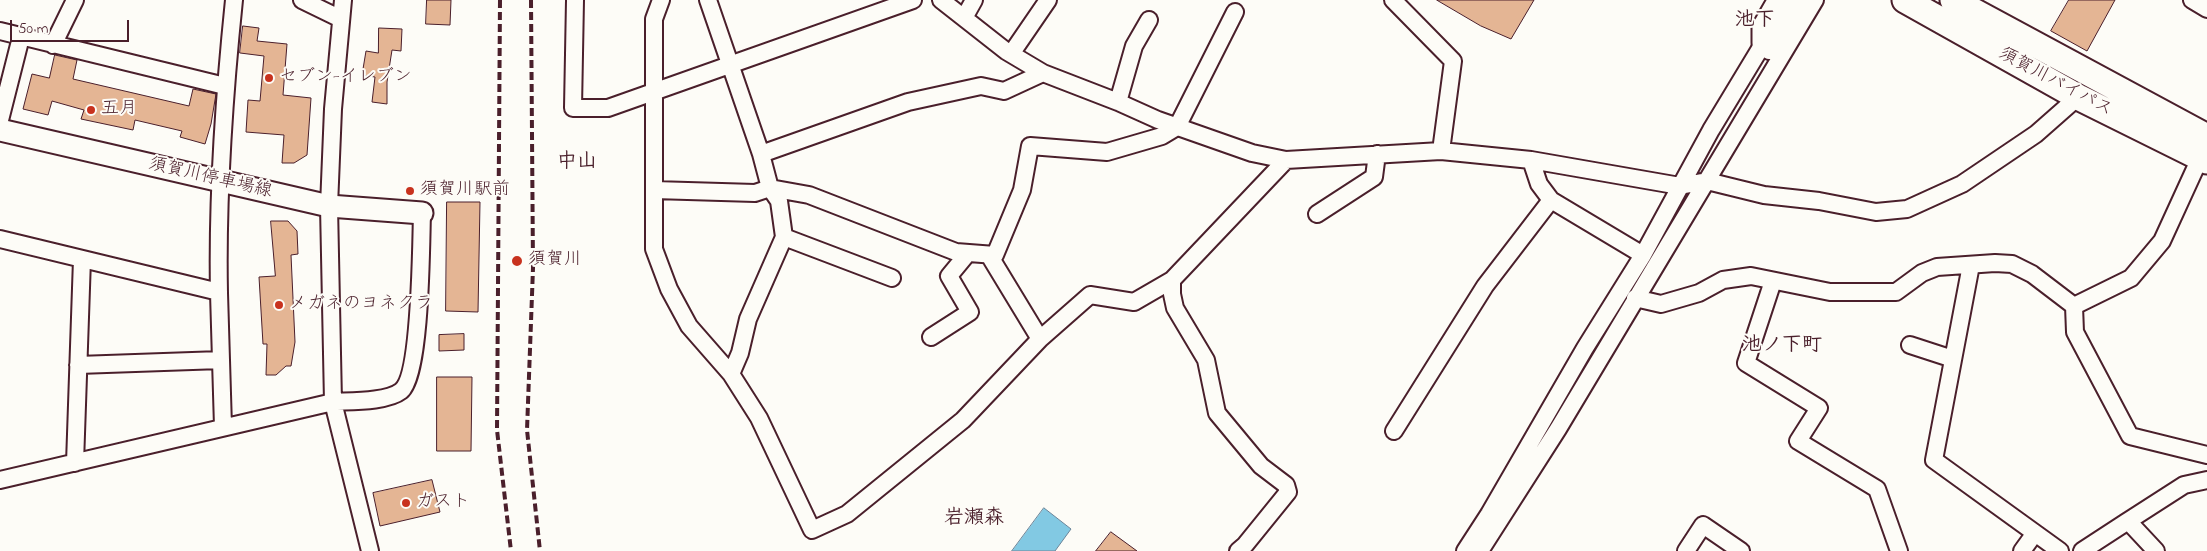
<!DOCTYPE html>
<meta charset="utf-8">
<style>
body{margin:0}
#map{position:relative;width:2207px;height:551px;overflow:hidden;background:#fdfcf7;font-family:"Indie Flower",sans-serif}
canvas{display:block}
.scale{position:absolute;left:10px;top:20px;width:119px;height:22px;box-sizing:border-box;border:2px solid #4a1f2b;border-top:0;padding-left:6px;font-size:15px;line-height:18px;white-space:nowrap;color:#4a1f2b;-webkit-text-stroke:4px #fdfcf7;paint-order:stroke}
</style>
<div id="map">
<canvas width="2207" height="551"></canvas>
<div class="scale">50 m</div>
</div>
<script>
const g = document.querySelector('canvas').getContext('2d');
g.lineJoin = 'round';
function fill(path, color) { g.fillStyle = color; g.fill(path, 'evenodd'); }
function stroke(path, color, width, dash) { g.strokeStyle = color; g.lineWidth = width; g.lineCap = dash ? 'butt' : 'round'; g.setLineDash(dash || []); g.stroke(path); }
function write(font, color, halo, rows, align = 'center') {
  g.font = font + ' "Indie Flower","Klee One",sans-serif'; g.lineWidth = 4; g.setLineDash([]); g.textBaseline = 'middle'; g.strokeStyle = halo; g.fillStyle = color; for (const [text, x, y, turn = 0] of rows) {
    g.save(); g.translate(x, y); g.rotate((+turn || 0) * Math.PI / 180); g.textAlign = isNaN(turn) ? turn : align; if (halo) g.strokeText(text, 0, 0); g.fillText(text, 0, 0); g.restore();
  }
}
const water = new Path2D(`
 M1044,508L1071,529L1055,551H1012Z`);
fill(water, '#82c9e3');
stroke(water, '#6c8599', 1);
const building = new Path2D(`
 M427,0H451L450,25L426,24Z
 M1437,0H1534L1511,39L1481,26Z
 M2069,0H2115L2087,51L2051,31Z
 M243,26L259,28L257,41L287,44L283,95L311,98L307,155L294,163H282L284,135L246,132L248,100L260,101L264,56L240,53Z
 M379,28L402,29L401,51L392,50L387,82V104L372,102L375,77L362,75L366,51L378,53Z
 M55,55L77,60L73,79L189,106L193,89L216,94L211,124L205,144L180,137L182,131L135,120L133,130L81,119L84,110L52,101L48,115L23,109L32,74L49,78Z
 M447,202H480L478,312L446,311Z
 M271,221H288L297,231L298,254L291,255L295,342L291,366H286L276,375H266L267,344H263L259,277L275,276Z
 M464,334V350L439,351V335Z
 M437,377H472L471,451H437Z
 M432,480L440,512L380,526L373,493Z
 M1111,532L1137,551H1096Z`);
fill(building, '#e4b594');
stroke(building, '#4a1f2b', 1);
const minor = new Path2D(`
 M302,0L341,19
 M343,0L333,109L329,206L333,402L370,551
 M575,0L573,108H608L913,0
 M661,0L654,19V249L669,289L689,326L731,374L759,418L812,530L847,514L963,420L1040,339L989,255
 M708,0L761,154L770,188L779,201L784,237L748,319L740,353L731,374
 M941,0L1006,51L1043,73L1118,102L1158,120L1252,153L1286,160L1441,151L1531,160L1680,186L1707,181L1764,195L1819,201L1876,212L1907,209L1962,184L2036,134L2078,97
 M1393,0L1453,61L1441,151
 M2192,0L2207,9
 M964,18L974,0
 M0,31L225,86
 M53,45L75,0
 M1769,51L1800,0
 M1011,54L1048,0
 M1118,102L1134,46L1149,20
 M0,120L21,37
 M761,154L908,102L981,86L1004,91L1043,73
 M1531,160L1539,184L1551,200L1643,255
 M654,190L755,193L770,188L809,195L956,252L995,255L1022,190L1030,146L1107,152L1162,136L1177,127L1235,12
 M1317,214L1374,177L1377,154
 M784,237L892,278
 M0,239L219,292
 M1971,265L1934,460L2060,551
 M1172,280V294L1175,308L1206,360L1217,413L1261,466L1286,485L1288,492L1245,545L1238,551
 M1773,281L1746,363L1819,408L1798,441L1877,489L1899,551
 M1635,298L1661,304L1699,293L1723,280L1751,276L1830,292H1896L1922,273L1937,267L1995,263L2012,264L2032,274L2074,306L2075,332L2130,436L2207,455
 M2074,306L2131,278L2162,241L2200,158
 M931,337L970,312L949,276L968,253
 M1040,339L1090,295L1134,302L1172,280L1286,160
 M1910,345L1953,359
 M78,365L221,360
 M223,427C222,382 220,338 219,293C217,195 224,97 234,0
 M1394,431L1485,286L1551,200
 M75,463L82,259
 M0,480L333,402C351,401 387,402 401,391C421,375 421,243 422,213
 M2128,521L2184,485L2207,480
 M1465,551L1489,514L1585,348L1643,255L1711,130L1769,34
 M1480,551L1558,429L1815,0
 M1686,551L1703,525L1741,551
 M2022,551L2035,533
 M2082,551L2128,521L2156,551`);
const major = new Path2D(`
 M0,130L329,206L422,213`);
const highway = new Path2D(`
 M1905,0L2078,97L2207,161
 M1953,0L2207,137
 M1765,43V28L1781,0`);
stroke(minor, '#4a1f2b', 20);
stroke(major, '#4a1f2b', 25);
stroke(highway, '#4a1f2b', 29);
stroke(minor, '#fdfcf7', 16);
stroke(major, '#fdfcf7', 21);
stroke(highway, '#fdfcf7', 25);
stroke(new Path2D(`
 M500,0L497,430L511,551
 M531,0L533,268L527,430L540,551`), '#4a1f2b', 4, [8, 4]);
for (const [x, y, r, color] of [
 [269,78,5,"#c8321e"],
 [91,110,5,"#c8321e"],
 [410,191,5,"#c8321e"],
 [517,261,6,"#c8321e"],
 [279,305,5,"#c8321e"],
 [406,503,5,"#c8321e"]
]) { const dot = new Path2D(); dot.arc(x, y, r, 0, 2 * Math.PI); g.fillStyle = color; g.fill(dot); stroke(dot, '#fdfcf7', 2); }
write('18px', '#4a1f2b', '#fdfcf7', [
 ["セブン-イレブン",279,78],
 ["五月",101,110],
 ["須賀川駅前",420,191],
 ["須賀川",528,261],
 ["メガネのヨネクラ",289,305],
 ["ガスト",416,503]
], 'left');
write('18px', '#4a1f2b', '#fdfcf7', [
 ["須賀川バイパス",2055,83,28],
 ["須賀川停車場線",210,179,13]
]);
write('bold 20px', '#4a1f2b', '#fdfcf7', [
 ["池下",1755,22],
 ["中山",577,164],
 ["池ノ下町",1782,347],
 ["岩瀬森",974,520]
]);
</script>
